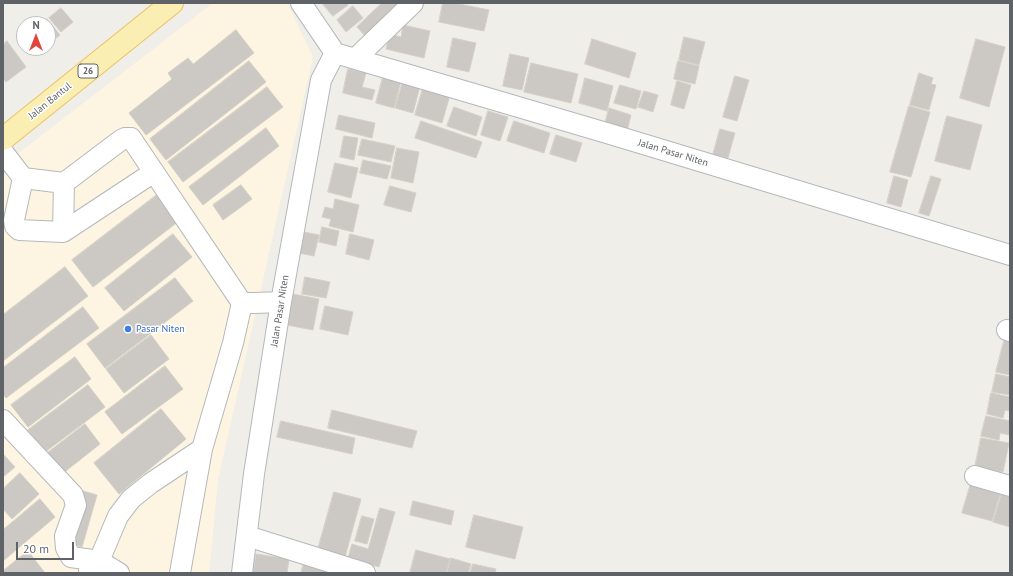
<!DOCTYPE html>
<style>
body{margin:0}
#map{position:relative;width:1013px;height:576px;overflow:hidden;background:#f0eee8;font-family:"PT Sans",sans-serif}
canvas{display:block}
.frame{position:absolute;inset:0;border:4px solid #5f6367;pointer-events:none}
.north{position:absolute;left:16px;top:16px;width:40px;height:40px;box-sizing:border-box;background:#fff;border:1px solid #bfc1c2;border-radius:50%;rotate:0deg;font-size:11px;font-weight:700;line-height:16px;text-align:center;color:#5f6367}
.north::after{content:'';display:block;margin:auto;width:14px;height:18px;background:#e1463d;clip-path:polygon(50% 0,100% 100%,50% 72%,0 100%)}
.scale{position:absolute;left:16px;top:542px;width:58px;height:18px;box-sizing:border-box;border:2px solid #5f6367;border-top:0;padding-left:5px;font-size:12px;line-height:14px;white-space:nowrap;color:#5f6367;-webkit-text-stroke:3px #fff;paint-order:stroke}
</style>
<div id="map">
<canvas width="1013" height="576"></canvas>
<div class="frame"></div>
<div class="north">N</div>
<div class="scale">20 m</div>
</div>
<script>
const g = document.querySelector('canvas').getContext('2d');
g.lineJoin = 'round';
function fill(path, color) { g.fillStyle = color; g.fill(path, 'evenodd'); }
function stroke(path, color, width, dash) { g.strokeStyle = color; g.lineWidth = width; g.lineCap = dash ? 'butt' : 'round'; g.setLineDash(dash || []); g.stroke(path); }
function write(font, color, halo, rows, align = 'center') {
  g.font = font + ' "PT Sans",sans-serif'; g.lineWidth = 3; g.setLineDash([]); g.textBaseline = 'middle'; g.strokeStyle = halo; g.fillStyle = color; for (const [text, x, y, turn = 0] of rows) {
    g.save(); g.translate(x, y); g.rotate((+turn || 0) * Math.PI / 180); g.textAlign = isNaN(turn) ? turn : align; if (halo) g.strokeText(text, 0, 0); g.fillText(text, 0, 0); g.restore();
  }
}
fill(new Path2D(`
 M213,3H287L313,57L218,480L209,573H3V179L11,159Z`), '#fdf5e1');
const building = new Path2D(`
 M322,3H346L348,5L333,16Z
 M382,3H403L367,38L357,27Z
 M443,3H454L489,10L484,31L439,22Z
 M353,6L363,18L346,32L337,20Z
 M61,8L73,22L61,32L49,18Z
 M47,19L60,35L49,44L48,24H40Z
 M403,25L430,31L424,58L386,49L390,34L401,37Z
 M236,30L254,53L146,135L129,113L172,79L168,73L188,58L193,64Z
 M684,37L705,42L699,65L679,60Z
 M453,38L476,43L469,72L447,67Z
 M592,39L636,53L629,78L585,64Z
 M976,39L1005,47L989,107L960,98Z
 M7,41L26,67L6,82L3,78V45Z
 M510,54L529,58L522,90L503,86Z
 M249,61L266,82L166,160L150,139Z
 M678,61L699,66L695,84L674,79Z
 M531,63L578,74L571,103L524,92Z
 M348,69L366,73L362,87L375,90L372,100L343,93Z
 M919,73L933,78L931,84L936,85L929,110L910,105Z
 M735,76L749,80L737,121L723,117Z
 M383,77L401,81L394,108L376,103Z
 M585,78L613,86L607,111L579,103Z
 M403,81L420,86L413,113L395,108Z
 M677,81L691,85L684,109L671,105Z
 M620,85L641,91L636,109L614,103Z
 M267,87L283,107L183,182L168,162Z
 M423,88L450,95L442,123L415,115Z
 M644,91L658,95L653,112L638,107Z
 M909,106L930,112L911,177L890,172Z
 M454,107L482,117L476,136L447,126Z
 M609,108L631,115L627,131L605,124Z
 M488,111L508,117L500,141L481,135Z
 M339,115L375,123L372,138L336,129Z
 M947,116L982,125L970,170L935,161Z
 M421,121L482,142L476,158L415,138Z
 M514,121L550,133L544,153L507,141Z
 M266,128L279,146L203,205L189,187Z
 M720,129L735,133L728,158L713,155Z
 M556,135L582,143L576,162L550,154Z
 M344,136L358,138L354,160L340,157Z
 M362,139L395,146L391,162L358,155Z
 M397,148L419,152L413,183L391,178Z
 M363,160L391,166L387,179L360,173Z
 M335,163L358,168L351,198L328,192Z
 M894,176L908,180L901,207L887,203Z
 M931,176L941,179L929,216L919,213Z
 M241,185L252,199L223,220L213,205Z
 M390,186L416,193L411,212L384,205Z
 M158,194L179,221L93,287L72,260Z
 M335,199L359,205L353,232L329,226L331,219L322,217L325,207L333,209Z
 M322,227L339,231L336,246L319,242Z
 M304,232L319,235L314,256L299,253Z
 M173,234L192,257L124,311L105,288Z
 M350,234L374,240L369,260L346,254Z
 M65,267L88,296L3,361V315Z
 M305,277L330,282L326,298L302,294Z
 M175,278L193,301L105,368L87,344Z
 M293,294L319,299L313,330L287,325Z
 M325,306L353,312L348,335L320,329Z
 M83,307L99,328L6,398L3,394V368Z
 M151,335L169,359L124,393L106,369Z
 M1005,337L1010,338V375L996,372Z
 M75,357L91,379L28,427L11,405Z
 M165,366L183,389L122,434L105,412Z
 M996,374L1010,377V395L992,392Z
 M88,385L105,407L45,452L28,430Z
 M991,393L1010,397V411L1005,410L1003,418L987,414Z
 M161,409L186,439L119,494L94,463Z
 M332,410L417,431L412,448L328,428Z
 M986,416L1010,421V435L1000,433L999,440L981,436Z
 M281,421L355,438L352,454L277,437Z
 M85,424L100,444L62,474L46,454Z
 M981,438L1009,443L1003,472L975,467Z
 M3,454L15,467L3,477Z
 M20,473L39,494L12,519L3,509V489Z
 M971,483L1001,491L992,521L962,513Z
 M83,491L97,495L82,547L68,543Z
 M334,492L361,499L345,557L318,549Z
 M1002,492L1010,494V527L993,522Z
 M40,499L55,517L3,561V530Z
 M413,501L454,511L451,525L410,515Z
 M380,508L395,512L379,567L348,558L352,544L368,549Z
 M474,515L523,527L515,559L466,547Z
 M362,516L374,519L367,544L355,541Z
 M416,550L450,559L446,573H410Z
 M28,551L45,573H3V571Z
 M256,554L289,559L287,573H253Z
 M451,558L471,564L468,573H447Z
 M304,563L341,573H301Z
 M473,564L496,569L495,573H470Z`);
fill(building, '#ccc9c4');
stroke(building, '#d5d0c6', 1);
const minor = new Path2D(`
 M301,3L335,53L610,134L1010,255
 M355,59L413,3
 M3,152L23,178L64,183L121,140L125,138H131L135,144L242,303
 M23,178L14,220L15,226L19,230L63,232L154,172
 M63,232L64,183
 M1007,330L1010,331
 M3,420L73,495L76,505L65,536L66,548L71,557L99,561L119,573
 M975,476L1010,486
 M247,536L365,573
 M89,570L99,561L118,516L131,499L151,483L202,449
 M180,573L202,449L233,343L242,303H254L281,302
 M242,573L254,474L281,302L321,80L335,53`);
const major = new Path2D(`
 M3,139L172,3`);
stroke(minor, '#b5b8bb', 22);
stroke(major, '#ebc366', 24);
stroke(minor, '#fff', 20);
stroke(major, '#fbeeb2', 22);
for (const [x, y, r, color] of [
 [128,329,4,"#3f7fe0"]
]) { const dot = new Path2D(); dot.arc(x, y, r, 0, 2 * Math.PI); g.fillStyle = color; g.fill(dot); stroke(dot, '#fff', 1.5); }
for (const [x, y, w] of [
 [88,71,20]
]) { const box = new Path2D(); box.roundRect(x - w / 2, y - 7, w, 14, 3); g.fillStyle = '#fff'; g.fill(box); stroke(box, '#5f6367', 1); }
write('bold 9px', '#5f6367', null, [
 ["26",88,71]
]);
write('10px', '#5f6367', '#fff', [
 ["Jalan Bantul",50,101,-39],
 ["Jalan Pasar Niten",673,153,17],
 ["Jalan Pasar Niten",280,311,-81]
]);
write('10px', '#366cbe', '#fff', [
 ["Pasar Niten",136,329]
], 'left');
</script>
